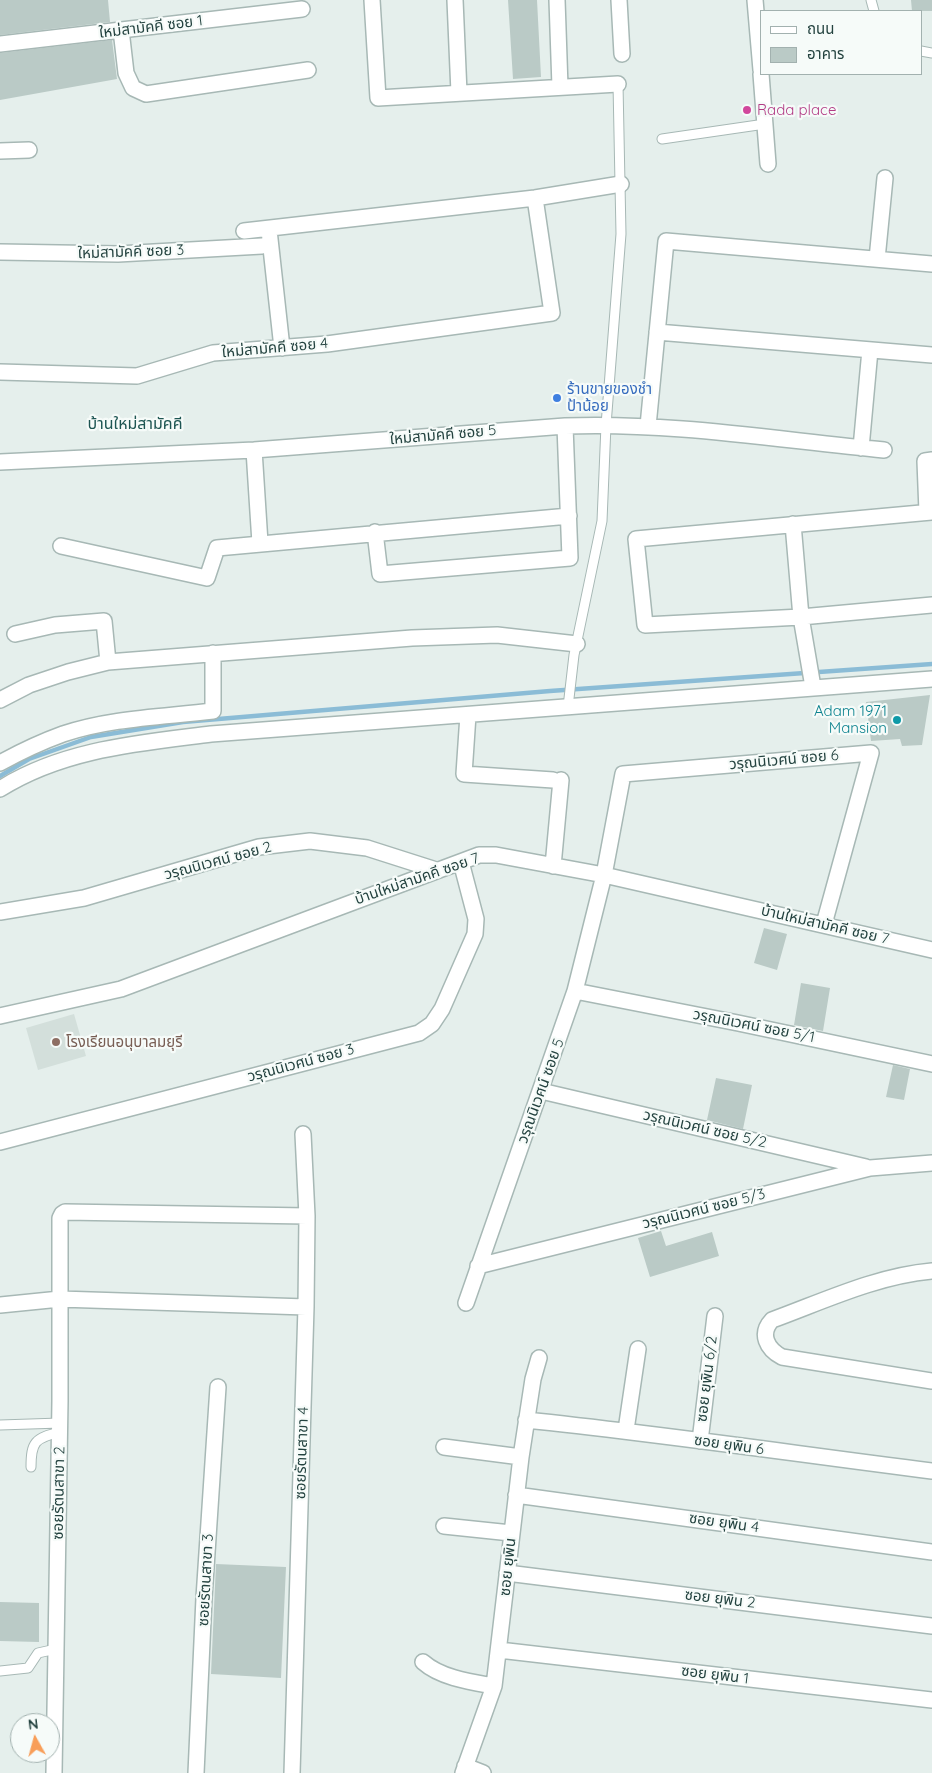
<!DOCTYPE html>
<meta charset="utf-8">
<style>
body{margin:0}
#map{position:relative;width:932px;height:1773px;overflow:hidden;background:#e5efec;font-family:Quicksand,"Noto Sans Thai",sans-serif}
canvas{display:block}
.legend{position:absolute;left:760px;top:10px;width:162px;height:65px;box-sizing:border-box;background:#f6fbf9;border:1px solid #a2b1af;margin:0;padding:6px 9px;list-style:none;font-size:15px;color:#23423f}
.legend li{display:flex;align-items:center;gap:10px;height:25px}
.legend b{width:25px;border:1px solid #a2b1af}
.north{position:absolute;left:10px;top:1713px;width:50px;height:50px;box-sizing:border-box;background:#f6fbf9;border:1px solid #a2b1af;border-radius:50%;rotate:353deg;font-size:14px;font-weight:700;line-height:20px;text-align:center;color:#23423f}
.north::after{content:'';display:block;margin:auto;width:18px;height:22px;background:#f89e59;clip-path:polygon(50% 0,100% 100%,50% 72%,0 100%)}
</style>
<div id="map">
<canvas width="932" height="1773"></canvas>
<ul class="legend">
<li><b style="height:6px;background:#fff"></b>ถนน</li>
<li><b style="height:14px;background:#bacac6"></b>อาคาร</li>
</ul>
<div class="north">N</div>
</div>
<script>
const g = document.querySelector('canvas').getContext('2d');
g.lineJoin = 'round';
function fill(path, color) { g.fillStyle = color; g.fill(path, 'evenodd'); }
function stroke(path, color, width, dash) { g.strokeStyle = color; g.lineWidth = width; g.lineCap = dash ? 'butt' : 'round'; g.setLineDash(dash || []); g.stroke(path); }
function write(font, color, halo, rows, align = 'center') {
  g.font = font + ' Quicksand,"Noto Sans Thai",sans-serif'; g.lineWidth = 4.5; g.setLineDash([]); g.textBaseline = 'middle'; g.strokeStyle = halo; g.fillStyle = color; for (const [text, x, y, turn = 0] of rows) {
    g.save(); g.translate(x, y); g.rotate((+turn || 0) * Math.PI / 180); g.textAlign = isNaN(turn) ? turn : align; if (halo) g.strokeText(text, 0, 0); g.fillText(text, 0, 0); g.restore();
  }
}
fill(new Path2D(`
 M74,1014L86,1056L38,1070L26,1028Z`), '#d3dfdb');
stroke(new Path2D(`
 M0,776L29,759L91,737L183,722L550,691L932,664`), '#8bbcd6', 4.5);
fill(new Path2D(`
 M0,0H108L110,22L0,35Z
 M508,0H537L541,77L513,79Z
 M911,0H932V11H912Z
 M112,40L117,79L0,100V53Z
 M930,695L922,745L902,746L900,739L871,741L866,702Z
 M764,928L787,934L777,970L754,963Z
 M801,983L830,988L823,1031L794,1025Z
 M893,1065L910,1069L904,1100L886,1097Z
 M716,1078L752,1085L743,1129L707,1120Z
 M661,1231L666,1246L712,1232L719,1256L650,1277L638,1238Z
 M216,1564L286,1567L281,1678L211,1674Z
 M0,1602L39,1603V1642L0,1641Z`), '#bacac6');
const lane = new Path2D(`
 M871,0L874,11
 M921,51L932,53
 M662,139L765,124
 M568,707L574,655L602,521L606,425L621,234L618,84
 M0,1425L60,1423
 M31,1467C31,1442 35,1438 60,1432
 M0,1671L28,1668L38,1653L56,1649`);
const street = new Path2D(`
 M372,0L378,98L618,84
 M455,0L459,93
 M557,0L560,87
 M619,0L622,54
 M755,0L761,70
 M121,30L126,73L133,88L146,94L308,70
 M0,44L302,9
 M761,74L768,164
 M0,151L29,150
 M269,230L282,348
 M244,231L535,198L621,184
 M0,252L118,254L262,246
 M877,259L885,178
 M657,332L932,355
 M0,372L137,376L213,353L327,344L552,313L535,198
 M648,426L666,241L932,264
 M861,448L870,350
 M254,450L260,543
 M0,462L254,450L565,426C672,422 778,440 884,450
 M927,512L925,461L932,460
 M932,512L636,539L645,625L801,617L932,605
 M793,524L801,617L813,687
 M375,532L380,574L570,558L565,426
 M61,546L207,578L217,548L569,516
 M15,634L55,625L104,621L108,662
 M0,700L29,685L68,672L108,662L412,638L497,635L577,644
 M468,715L464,774L553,780
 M0,763C20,752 41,742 63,734C110,718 163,717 213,711V653
 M0,789C63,749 140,743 211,734L932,679
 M553,866L561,780
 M0,912L84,898L259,847L310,841L367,848L436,870
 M575,991L738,1023L932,1064
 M0,1016L121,989L479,855H496L604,875L932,950
 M541,1091L866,1167
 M0,1142L419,1033L432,1024L442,1009L475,934L476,919L461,862
 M478,1266L870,1168L932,1163
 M932,1271C876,1276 824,1301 772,1320C759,1334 767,1349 782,1357L932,1381
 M466,1303L575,991L604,875L623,774L871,753L824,924
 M0,1305L60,1299L306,1307
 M526,1420C662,1434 797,1454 932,1471
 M626,1430L638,1349
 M700,1441L715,1316
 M444,1447L521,1457
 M516,1495L932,1552
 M444,1526L511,1533
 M507,1573L932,1626
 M499,1650L932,1700
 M423,1662C441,1678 471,1682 494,1686
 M465,1766L483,1773
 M54,1773L60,1401V1218L62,1214L65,1212L307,1216
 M196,1773L204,1598L218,1387
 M292,1773L306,1307L307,1216L303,1134
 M463,1773L494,1686L521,1457L533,1379L539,1358`);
stroke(lane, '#a7b8b5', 11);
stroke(street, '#a7b8b5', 18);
stroke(lane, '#fff', 9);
stroke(street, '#fff', 15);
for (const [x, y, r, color] of [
 [747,110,5,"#d1479c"],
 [557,398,5,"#3f7fe0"],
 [897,720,5,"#0f9aa8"],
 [56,1042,5,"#8d6e63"]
]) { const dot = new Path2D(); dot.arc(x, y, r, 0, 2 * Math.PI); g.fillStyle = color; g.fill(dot); stroke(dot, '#f6fbf9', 2); }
write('15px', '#23423f', '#f6fbf9', [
 ["ใหม่สามัคคี ซอย 1",151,27,-7],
 ["ใหม่สามัคคี ซอย 3",131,252,-2],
 ["ใหม่สามัคคี ซอย 4",275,348,-5],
 ["ใหม่สามัคคี ซอย 5",443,435,-5],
 ["วรุณนิเวศน์ ซอย 6",784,760,-5],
 ["วรุณนิเวศน์ ซอย 2",218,861,-15],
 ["บ้านใหม่สามัคคี ซอย 7",417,879,-19],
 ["บ้านใหม่สามัคคี ซอย 7",825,925,13],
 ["วรุณนิเวศน์ ซอย 5/1",754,1026,11],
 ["วรุณนิเวศน์ ซอย 3",301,1063,-15],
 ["วรุณนิเวศน์ ซอย 5",541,1091,-70],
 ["วรุณนิเวศน์ ซอย 5/2",705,1129,13],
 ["วรุณนิเวศน์ ซอย 5/3",704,1209,-14],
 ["ซอย ยุพิน 6/2",707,1379,-83],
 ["ซอย ยุพิน 6",729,1445,8],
 ["ซอยรัตนสาขา 4",302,1453,-88],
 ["ซอยรัตนสาขา 2",59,1493,-89],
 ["ซอย ยุพิน 4",724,1523,8],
 ["ซอย ยุพิน",508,1567,-84],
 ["ซอยรัตนสาขา 3",206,1580,-87],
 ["ซอย ยุพิน 2",720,1599,7],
 ["ซอย ยุพิน 1",715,1675,7]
]);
write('15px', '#b23c85', '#f6fbf9', [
 ["Rada place",757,110]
], 'left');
write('15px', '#366cbe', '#f6fbf9', [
 ["ร้านขายของชำ",567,389],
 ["ป้าน้อย",567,406]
], 'left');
write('15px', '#0d838f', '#f6fbf9', [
 ["Adam 1971",887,711],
 ["Mansion",887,728]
], 'right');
write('15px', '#785e54', '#f6fbf9', [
 ["โรงเรียนอนุบาลมยุรี",66,1042]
], 'left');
write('16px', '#1d5552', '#f6fbf9', [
 ["บ้านใหม่สามัคคี",135,424]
]);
</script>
